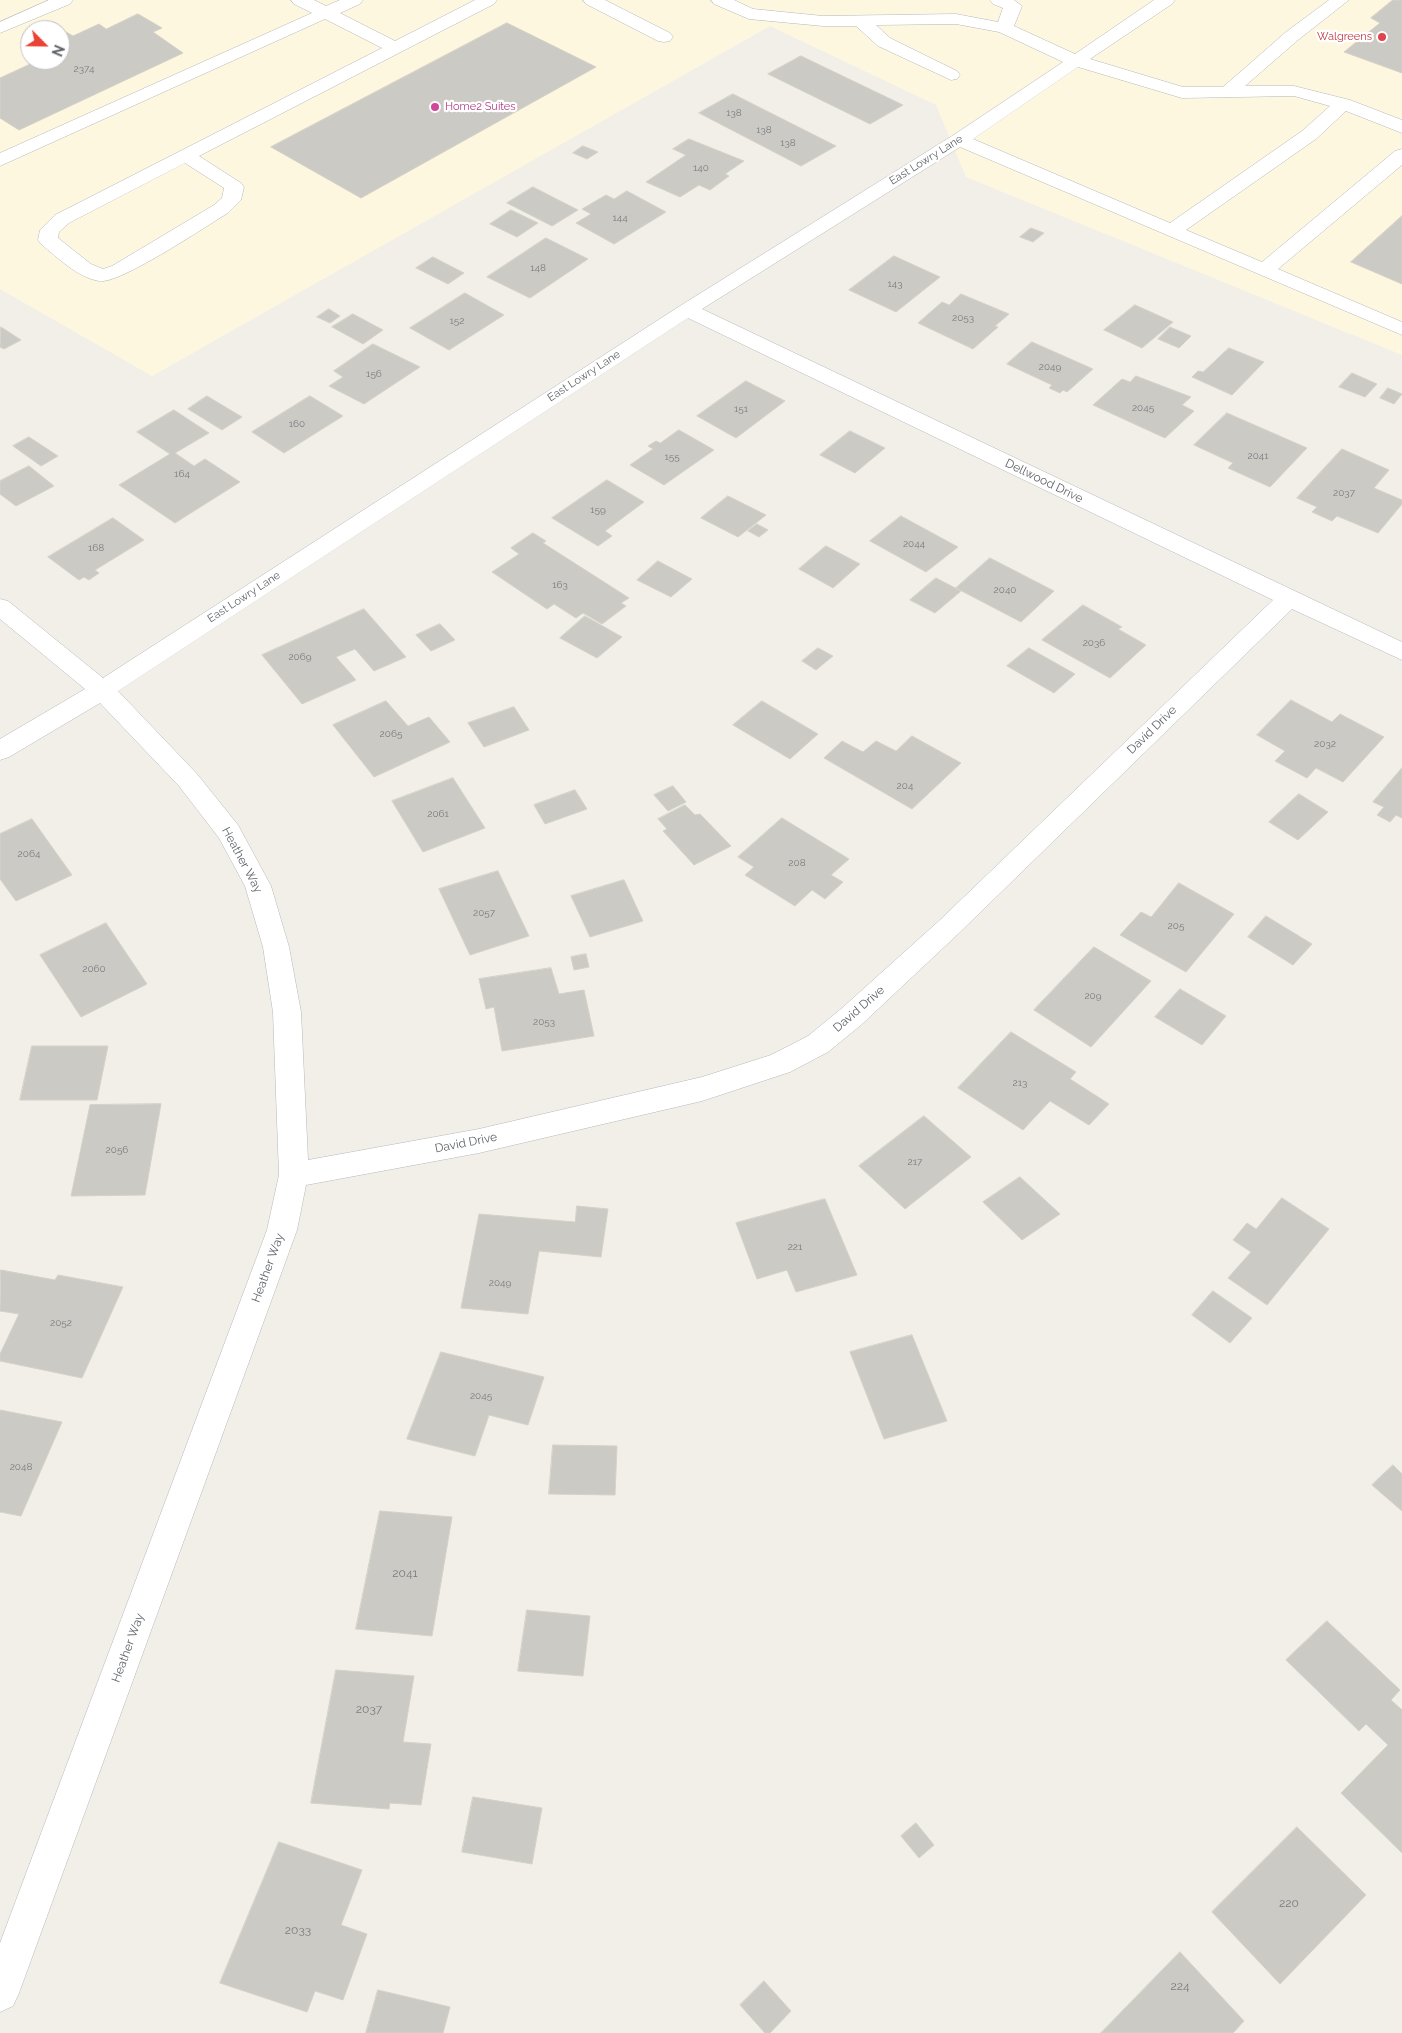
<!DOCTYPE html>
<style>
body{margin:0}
#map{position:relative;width:1402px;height:2033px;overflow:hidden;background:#f1efe8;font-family:Raleway,sans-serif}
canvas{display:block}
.north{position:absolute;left:20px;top:20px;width:50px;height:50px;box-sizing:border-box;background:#fff;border:1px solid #bfc1c3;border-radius:50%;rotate:113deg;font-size:14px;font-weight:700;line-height:20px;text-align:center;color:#5f6368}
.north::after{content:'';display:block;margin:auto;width:18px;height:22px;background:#ea4335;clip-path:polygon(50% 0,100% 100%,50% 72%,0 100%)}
</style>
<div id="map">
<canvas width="1402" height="2033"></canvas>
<div class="north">N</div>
</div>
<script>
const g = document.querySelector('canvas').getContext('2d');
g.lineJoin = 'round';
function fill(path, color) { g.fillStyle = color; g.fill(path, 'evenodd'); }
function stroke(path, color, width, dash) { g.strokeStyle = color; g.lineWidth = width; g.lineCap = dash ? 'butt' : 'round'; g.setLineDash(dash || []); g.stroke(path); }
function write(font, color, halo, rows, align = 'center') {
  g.font = font + ' Raleway,sans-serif'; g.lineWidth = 4.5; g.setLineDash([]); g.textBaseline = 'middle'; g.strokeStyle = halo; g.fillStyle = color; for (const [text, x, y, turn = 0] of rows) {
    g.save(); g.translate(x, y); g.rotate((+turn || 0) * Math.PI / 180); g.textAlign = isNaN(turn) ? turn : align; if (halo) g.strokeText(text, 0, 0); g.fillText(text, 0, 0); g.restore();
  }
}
fill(new Path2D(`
 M0,0H1402V355L966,177L936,105L770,26L152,376L0,289ZM30,30H60V60H30Z`), '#fef7e0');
const building = new Path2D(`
 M1393,0H1402V73L1344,52L1380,23L1371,18Z
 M138,14L162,28L153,32L183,53L19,130L0,118V78L39,60H60V30H38L52,24L73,36L99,24L106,29Z
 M507,23L596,67L361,198L271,147Z
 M801,56L903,105L870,124L768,74Z
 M733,94L836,146L801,166L699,113Z
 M689,139L744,161L725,174L729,176L710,190L699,185L680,197L646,182L686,155L673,149Z
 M583,146L598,152L587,159L573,153Z
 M533,187L578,210L552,226L507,203Z
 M627,191L666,212L614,244L576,223L591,214L582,209L606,195L614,199Z
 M511,210L538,223L517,237L490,224Z
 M1402,216V284L1351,262Z
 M1031,228L1044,233L1033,242L1020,237Z
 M546,238L588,259L530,298L487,277Z
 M894,256L940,277L896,312L849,290Z
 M433,257L464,273L448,284L416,268Z
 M465,293L504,315L449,350L410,328Z
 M961,294L1009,314L995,326L998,327L973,349L918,323L942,302L949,305Z
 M1135,305L1173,322L1142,348L1104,330Z
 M329,309L340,316L330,323L317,317Z
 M353,314L383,330L363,344L332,327Z
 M1,327L21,340L4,349L0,347Z
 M1170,327L1191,336L1179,348L1158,339Z
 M1032,342L1093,369L1067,392L1063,390L1060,393L1049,388L1052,385L1007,364Z
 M373,344L420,367L364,404L329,386L343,377L334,371Z
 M1229,348L1264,362L1232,395L1192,377L1198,371L1203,372Z
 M1352,373L1377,384L1365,397L1339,387Z
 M1136,376L1191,397L1182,405L1194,411L1165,438L1093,405L1122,379L1130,382Z
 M746,381L785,401L736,438L697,416Z
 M1388,388L1402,394L1394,404L1380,398Z
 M207,396L242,417L222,430L188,409Z
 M310,396L343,416L284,453L252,432Z
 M174,410L209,433L175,453L194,466L205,459L240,482L175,523L119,485L170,454L137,432Z
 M1227,413L1307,448L1270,487L1228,468L1233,463L1194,445Z
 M679,430L714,450L664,485L630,465L653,449L648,446L656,441L660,443Z
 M850,431L885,448L855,473L820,455Z
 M29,437L58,456L41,466L13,446Z
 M1342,449L1389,470L1374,488L1402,500V504L1378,533L1337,516L1332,521L1312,512L1317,507L1297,498Z
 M29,466L54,486L16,506L0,494V481Z
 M607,480L644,502L605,531L612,536L598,546L552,518Z
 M728,496L766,515L738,537L701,518Z
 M901,516L958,547L926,572L870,541Z
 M113,518L144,540L95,570L99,573L89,580L84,577L79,580L48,557Z
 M757,524L768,530L759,537L748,531Z
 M533,533L546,541L543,543L629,598L621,603L626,606L602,624L583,613L576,618L554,604L547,609L492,572L519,554L511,548Z
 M826,546L860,564L833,588L799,569Z
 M990,558L1054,591L1021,622L956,588Z
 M658,561L692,579L671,597L637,580Z
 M936,578L961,591L935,613L910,600Z
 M1083,605L1122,627L1118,629L1146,645L1110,678L1042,640Z
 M364,609L406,657L374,671L355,649L336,657L356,680L302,704L262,655Z
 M585,616L622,637L597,658L560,638Z
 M440,624L455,640L431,651L416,635Z
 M818,648L833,656L816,670L802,661Z
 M1029,648L1075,674L1054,693L1007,666Z
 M1291,700L1332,722L1340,714L1384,737L1343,782L1316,768L1307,778L1275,761L1285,751L1257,735Z
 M386,701L408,726L429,717L450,742L374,777L333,725Z
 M762,701L818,734L790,759L733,725Z
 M514,707L529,730L484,747L468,723Z
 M912,736L961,763L912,809L824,758L842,741L863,752L876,741L896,751Z
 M1402,768V818L1396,815L1390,822L1377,815L1384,807L1373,802Z
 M453,778L485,828L423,852L392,801Z
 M673,786L686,802L668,811L654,795Z
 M575,790L587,809L545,824L534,805Z
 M1299,794L1328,812L1298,840L1269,822Z
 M685,805L695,815L700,814L731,846L694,865L663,831L667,829L658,819Z
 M782,818L849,859L831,875L843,882L825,899L812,890L795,906L745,875L754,867L738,857Z
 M32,819L72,875L16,901L0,879V834Z
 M498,871L529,936L470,955L439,889Z
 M624,880L643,921L590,937L571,896Z
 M1179,883L1234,914L1186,972L1120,935L1141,912L1151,917Z
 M1266,916L1312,944L1293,965L1248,937Z
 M106,923L147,984L81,1017L40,955Z
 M1094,947L1151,981L1091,1047L1034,1010Z
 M586,954L589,967L574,970L571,957Z
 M551,968L559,994L584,990L594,1036L502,1051L494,1007L486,1009L479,979Z
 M1180,989L1226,1016L1202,1045L1155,1017Z
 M1011,1032L1076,1072L1070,1079L1109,1104L1089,1125L1050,1101L1023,1130L958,1088Z
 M32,1046H108L97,1100H20Z
 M161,1104L145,1195L71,1196L90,1105Z
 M924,1116L971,1157L905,1209L859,1166Z
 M1020,1177L1060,1214L1022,1240L983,1202Z
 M1282,1198L1329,1229L1267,1305L1228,1278L1251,1252L1233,1240L1247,1223L1256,1229Z
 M825,1199L857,1275L796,1292L787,1270L757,1279L736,1223Z
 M577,1206L608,1209L601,1257L539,1251L528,1314L461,1308L479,1214L575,1222Z
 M1,1270L55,1280L58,1275L123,1287L82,1378L0,1361V1354L19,1314L0,1311Z
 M1213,1291L1252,1318L1230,1343L1192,1315Z
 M912,1335L947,1421L884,1439L850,1352Z
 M441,1352L544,1377L528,1425L489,1415L475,1456L407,1439Z
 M0,1410L62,1422L21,1516L0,1512Z
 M553,1445L617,1446L615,1495L549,1494Z
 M1393,1465L1402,1474V1511L1372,1485Z
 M380,1511L452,1517L432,1636L356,1629Z
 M527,1610L590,1616L583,1676L518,1671Z
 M1327,1621L1400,1690L1391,1700L1402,1710V1853L1341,1793L1388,1745L1366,1724L1359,1731L1286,1660Z
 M336,1670L414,1676L403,1742L431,1744L421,1805L390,1803L389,1809L311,1803Z
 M473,1797L542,1808L532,1864L462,1852Z
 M916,1823L934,1845L919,1858L901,1836Z
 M1297,1827L1366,1895L1280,1984L1212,1912Z
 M279,1842L362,1870L341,1925L367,1934L343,2000L315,1991L307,2012L220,1983Z
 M1180,1952L1244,2021L1233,2033H1101Z
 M764,1981L791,2011L770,2033H765L740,2005Z
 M378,1990L450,2007L443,2033H366Z`);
fill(building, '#cccac5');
stroke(building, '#d6d1c6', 1);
const minor = new Path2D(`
 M49,0H73L70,4L0,33V22Z
 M291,0H314L326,6L340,0H363L360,4L340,13L395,41L475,0H497L494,4L199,156L241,183L244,187L241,200L228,213C206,226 119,285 99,281C77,277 58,258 41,244L38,240L40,230L55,215L382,48L325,19L0,166V153L312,13L294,4ZM185,163L224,188L222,198L214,205L112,266L103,269L91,264L58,238L59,232L69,223Z
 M583,0H605L670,33L673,37L670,41L664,42L658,41L586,4Z
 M711,0H734L753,9L823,16L956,14L998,22L1003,8L993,4L990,0H1014L1022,6L1014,26L1075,54L1154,0H1175L1172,4L1090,59L1183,87H1223L1286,32L1329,0H1349L1298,40L1245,86H1294L1350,100L1402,120V133L1346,111L1316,139L1186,230L1262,262L1395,151L1402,149V165L1278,269L1402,322V335L960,147L702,309L1402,642V660L1292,609L958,934L861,1025L828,1052L790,1072L702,1101L479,1153L306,1185L297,1230L19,1993L13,2006L0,2012V1943L267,1230L279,1175L273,1012L263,947L245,886L219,838L179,786L100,703L9,757L0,760V739L85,689L0,619V599L8,601L103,678L680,306L952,136L1063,62L999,32L956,24L876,25L890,38L957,71L960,75L957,79L951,80L878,46L856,26H823L749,19L714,4ZM1078,67L1182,98L1294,96L1330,106L1302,131L1170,223L973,139ZM688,318L1273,600L940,920L841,1009L808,1036L771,1055L702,1077L479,1129L308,1160L301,1012L289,947L271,886L238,825L197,774L118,691Z`);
stroke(minor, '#b5b8bc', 1);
fill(minor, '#fff');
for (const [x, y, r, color] of [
 [1382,37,5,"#e0444e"],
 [435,107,5,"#d1479c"]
]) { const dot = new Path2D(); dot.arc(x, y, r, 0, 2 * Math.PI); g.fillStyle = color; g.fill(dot); stroke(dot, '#fff', 2); }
write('10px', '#7a7d7f', null, [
 ["2374",84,69],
 ["138",734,113],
 ["138",764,130],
 ["138",788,143],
 ["140",701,168],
 ["144",620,218],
 ["148",538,268],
 ["143",895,284],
 ["2053",963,318],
 ["152",457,321],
 ["2049",1050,367],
 ["156",374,374],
 ["2045",1143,408],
 ["151",741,409],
 ["160",297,424],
 ["2041",1258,456],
 ["155",672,457],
 ["164",182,474],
 ["2037",1344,493],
 ["159",598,510],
 ["2044",914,544],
 ["168",96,548],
 ["163",560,585],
 ["2040",1005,590],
 ["2036",1094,643],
 ["2069",300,657],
 ["2065",391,734],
 ["2032",1325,744],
 ["204",905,786],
 ["2061",438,814],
 ["2064",29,854],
 ["208",797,863],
 ["2057",484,913],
 ["205",1176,926],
 ["2060",94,969],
 ["209",1093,996],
 ["2053",544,1022],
 ["213",1020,1083],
 ["2056",117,1150],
 ["217",915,1162],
 ["221",795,1247],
 ["2049",500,1283],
 ["2052",61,1323],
 ["2045",481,1396],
 ["2048",21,1467]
]);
write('11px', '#be3a42', '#fff', [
 ["Walgreens",1372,37]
], 'right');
write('11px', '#b23c85', '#fff', [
 ["Home2 Suites",445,107]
], 'left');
write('11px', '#5f6368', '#fff', [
 ["East Lowry Lane",926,160,-32],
 ["East Lowry Lane",584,376,-33],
 ["East Lowry Lane",244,597,-33]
]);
write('12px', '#5f6368', '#fff', [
 ["Dellwood Drive",1044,481,26],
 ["David Drive",1152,730,-44],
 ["Heather Way",242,860,62],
 ["David Drive",859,1009,-41],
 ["David Drive",466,1143,-11],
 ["Heather Way",268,1268,-70],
 ["Heather Way",128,1648,-70]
]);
write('12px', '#7a7d7f', null, [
 ["2041",405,1573],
 ["2037",369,1709],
 ["220",1289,1903],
 ["2033",298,1930],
 ["224",1180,1986]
]);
</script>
